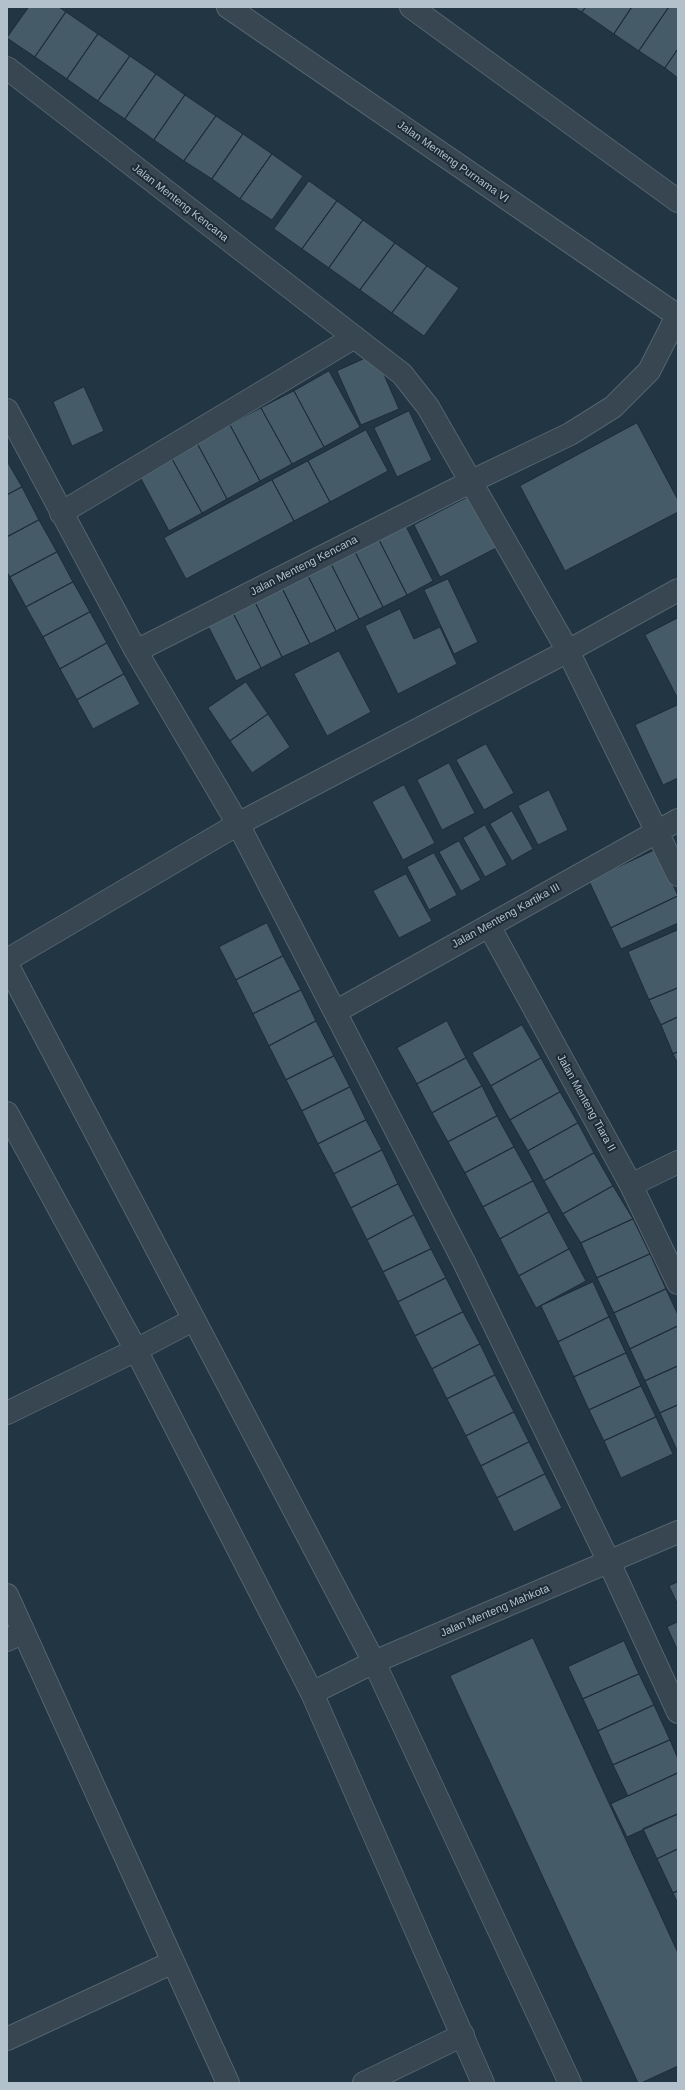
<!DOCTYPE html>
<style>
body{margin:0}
#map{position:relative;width:685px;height:2090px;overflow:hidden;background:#223542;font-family:Helvetica,sans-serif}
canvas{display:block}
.frame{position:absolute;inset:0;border:8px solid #b3c1cc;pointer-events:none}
</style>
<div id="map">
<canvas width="685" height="2090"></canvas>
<div class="frame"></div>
</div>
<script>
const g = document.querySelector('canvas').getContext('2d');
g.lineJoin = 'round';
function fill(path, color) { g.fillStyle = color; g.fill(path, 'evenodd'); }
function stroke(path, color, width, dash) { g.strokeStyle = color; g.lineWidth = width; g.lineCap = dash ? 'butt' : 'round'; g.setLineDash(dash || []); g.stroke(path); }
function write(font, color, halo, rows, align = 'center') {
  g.font = font + ' Helvetica,sans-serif'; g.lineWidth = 4; g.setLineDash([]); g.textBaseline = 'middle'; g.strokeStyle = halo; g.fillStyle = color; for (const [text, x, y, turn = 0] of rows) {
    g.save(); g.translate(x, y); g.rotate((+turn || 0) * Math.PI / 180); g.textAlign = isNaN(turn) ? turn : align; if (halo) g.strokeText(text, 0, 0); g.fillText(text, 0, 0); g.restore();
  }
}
const building = new Path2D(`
 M29,7H59L66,12L35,57L7,38Z
 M574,7H586L582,12Z
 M586,7H632L614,34L582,12Z
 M632,7H669L639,51L614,34Z
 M669,7H678V49L665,68L639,51Z
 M66,12L98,34L67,79L35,57Z
 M98,34L130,56L98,101L67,79Z
 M678,49V78L665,68Z
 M130,56L156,74L125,119L98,101Z
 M156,74L185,95L154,140L125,119Z
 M185,95L216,116L184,161L154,140Z
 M216,116L243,134L212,179L184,161Z
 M243,134L272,154L240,199L212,179Z
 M272,154L303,176L272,220L240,199Z
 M309,181L337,201L302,249L274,229Z
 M337,201L363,220L329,268L302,249Z
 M363,220L395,243L360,290L329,268Z
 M395,243L427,266L392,313L360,290Z
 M427,266L459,288L424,336L392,313Z
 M375,354L399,409L361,425L337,371Z
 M329,371L360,427L324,447L294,391Z
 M84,387L104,431L72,446L53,402Z
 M294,391L324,447L292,464L261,408Z
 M261,408L292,464L260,481L230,425Z
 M409,411L432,460L397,477L374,428Z
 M637,423L678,500V512L565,571L520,486Z
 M230,425L260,481L227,499L197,443Z
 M366,430L388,471L330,502L308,461Z
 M197,443L227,499L202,513L171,457Z
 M171,457L202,513L169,531L139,475Z
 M7,461L22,487L7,495Z
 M308,461L330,502L294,521L272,480Z
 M272,480L294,521L186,579L164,538Z
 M22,487L39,520L7,537V495Z
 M474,494L500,546L440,577L414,525Z
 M402,518L433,581L407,595L375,532Z
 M39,520L57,552L10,577L7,572V537Z
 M375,532L407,595L383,607L351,544Z
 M351,544L383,607L359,619L327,556Z
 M57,552L73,582L26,607L10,577Z
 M327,556L359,619L336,631L304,568Z
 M304,568L336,631L310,644L278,580Z
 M448,579L478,642L454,654L424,590Z
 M278,580L310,644L282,657L251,594Z
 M73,582L90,612L43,637L26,607Z
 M251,594L282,657L261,668L229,605Z
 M229,605L261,668L236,681L204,618Z
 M400,609L414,639L440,627L457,664L398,694L365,626Z
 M90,612L107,643L60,669L43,637Z
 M678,618V696L677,697L645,635Z
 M107,643L124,674L77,700L60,669Z
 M339,651L371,712L327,736L294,674Z
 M124,674L140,704L93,729L77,700Z
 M246,682L268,714L230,741L208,708Z
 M678,705V778L663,785L635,725Z
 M268,714L290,747L252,773L230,741Z
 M486,744L514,793L484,810L456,760Z
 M449,763L475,813L442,830L417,780Z
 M404,785L435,843L403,860L372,802Z
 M549,790L568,830L538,845L518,806Z
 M512,811L533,849L512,861L490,824Z
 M485,825L507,865L485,877L463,838Z
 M459,841L481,880L461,891L439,852Z
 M657,849L678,896L611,928L589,881Z
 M434,853L457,895L429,910L407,867Z
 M406,874L432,921L399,938L373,891Z
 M678,896V923L621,949L611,928Z
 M267,923L283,956L236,980L219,947Z
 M678,930V988L649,1000L628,952Z
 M283,956L301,990L253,1014L236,980Z
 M678,988V1017L661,1025L649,1000Z
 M301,990L316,1021L269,1046L253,1014Z
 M678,1017V1052L673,1054L661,1025Z
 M316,1021L334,1056L286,1080L269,1046Z
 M447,1021L466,1058L417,1084L397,1048Z
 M522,1025L541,1058L491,1086L472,1053Z
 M678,1052V1064L673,1054Z
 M334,1056L350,1087L302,1111L286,1080Z
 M466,1058L482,1086L432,1113L417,1084Z
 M541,1058L560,1092L510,1120L491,1086Z
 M482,1086L497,1116L448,1142L432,1113Z
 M350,1087L366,1120L318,1144L302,1111Z
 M560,1092L578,1123L528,1151L510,1120Z
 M497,1116L514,1147L465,1173L448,1142Z
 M366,1120L382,1150L334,1174L318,1144Z
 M578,1123L594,1153L544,1181L528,1151Z
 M514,1147L533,1181L483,1207L465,1173Z
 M382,1150L398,1184L351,1208L334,1174Z
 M594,1153L613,1186L563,1214L544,1181Z
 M533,1181L549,1212L500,1239L483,1207Z
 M398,1184L414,1215L367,1240L351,1208Z
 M613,1186L633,1219L581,1243L563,1214Z
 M549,1212L569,1249L519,1276L500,1239Z
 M414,1215L431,1249L383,1272L367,1240Z
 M633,1219L650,1254L597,1278L581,1243Z
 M431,1249L446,1278L398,1302L383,1272Z
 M569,1249L586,1281L536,1308L519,1276Z
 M650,1254L666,1289L614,1313L597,1278Z
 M446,1278L463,1312L415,1336L398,1302Z
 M593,1282L609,1317L558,1342L541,1306Z
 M666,1289L678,1315V1326L630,1349L614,1313Z
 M463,1312L480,1344L432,1369L415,1336Z
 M609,1317L626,1353L574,1377L558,1342Z
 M678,1326V1366L645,1381L630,1349Z
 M480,1344L495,1375L447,1399L432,1369Z
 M626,1353L641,1386L589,1410L574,1377Z
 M678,1366V1405L660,1413L645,1381Z
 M495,1375L514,1412L466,1436L447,1399Z
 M641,1386L656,1417L604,1441L589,1410Z
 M678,1405V1450H677L660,1413Z
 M514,1412L529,1442L481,1466L466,1436Z
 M656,1417L673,1454L621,1478L604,1441Z
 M529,1442L545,1474L497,1498L481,1466Z
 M545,1474L562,1508L514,1532L497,1498Z
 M678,1582V1605L669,1586Z
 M678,1622V1651L667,1627Z
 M533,1638L678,1953V2066L641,2083H638L450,1676Z
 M624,1641L639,1674L583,1699L568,1667Z
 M639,1674L654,1705L598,1731L583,1699Z
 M654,1705L670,1740L613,1765L598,1731Z
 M670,1740L678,1759V1773L628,1796L613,1765Z
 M678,1773V1814L627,1837L611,1804Z
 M678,1814V1849L657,1859L643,1829Z
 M678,1849V1891L673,1893L657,1859Z
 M678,1891V1904L673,1893Z`);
fill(building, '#465b68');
stroke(building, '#1e2d38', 1);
const minor = new Path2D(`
 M228,7L678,316
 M411,7L678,201
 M7,68L402,374L428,407L568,651L678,875
 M7,410L136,651L238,824L464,1262L609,1562L678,1712
 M61,513L353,338
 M136,651L472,481L570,434L613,407L649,371L677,316
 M489,926L631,1185L678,1283
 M7,960L238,824L568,651L678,590
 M335,1012L678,820
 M631,1185L678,1162
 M7,1413L136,1350L193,1320
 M7,1595L228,2083
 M7,1640L24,1632
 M312,1693L374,1662L678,1532
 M7,2039L173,1962
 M364,2083L463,2035`);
const tertiary = new Path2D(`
 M7,964L374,1662L570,2083
 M7,1113L136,1350L312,1693L483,2083`);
stroke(minor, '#55646f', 24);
stroke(tertiary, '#55646f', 24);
stroke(minor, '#374651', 22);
stroke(tertiary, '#374651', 22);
write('11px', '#b3c1cc', '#1c2b36', [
 ["Jalan Menteng Purnama VI",453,162,35],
 ["Jalan Menteng Kencana",180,203,38],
 ["Jalan Menteng Kencana",304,566,-27],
 ["Jalan Menteng Kartika III",506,916,-29],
 ["Jalan Menteng Tiara II",586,1103,61],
 ["Jalan Menteng Mahkota",495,1611,-23]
]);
</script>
